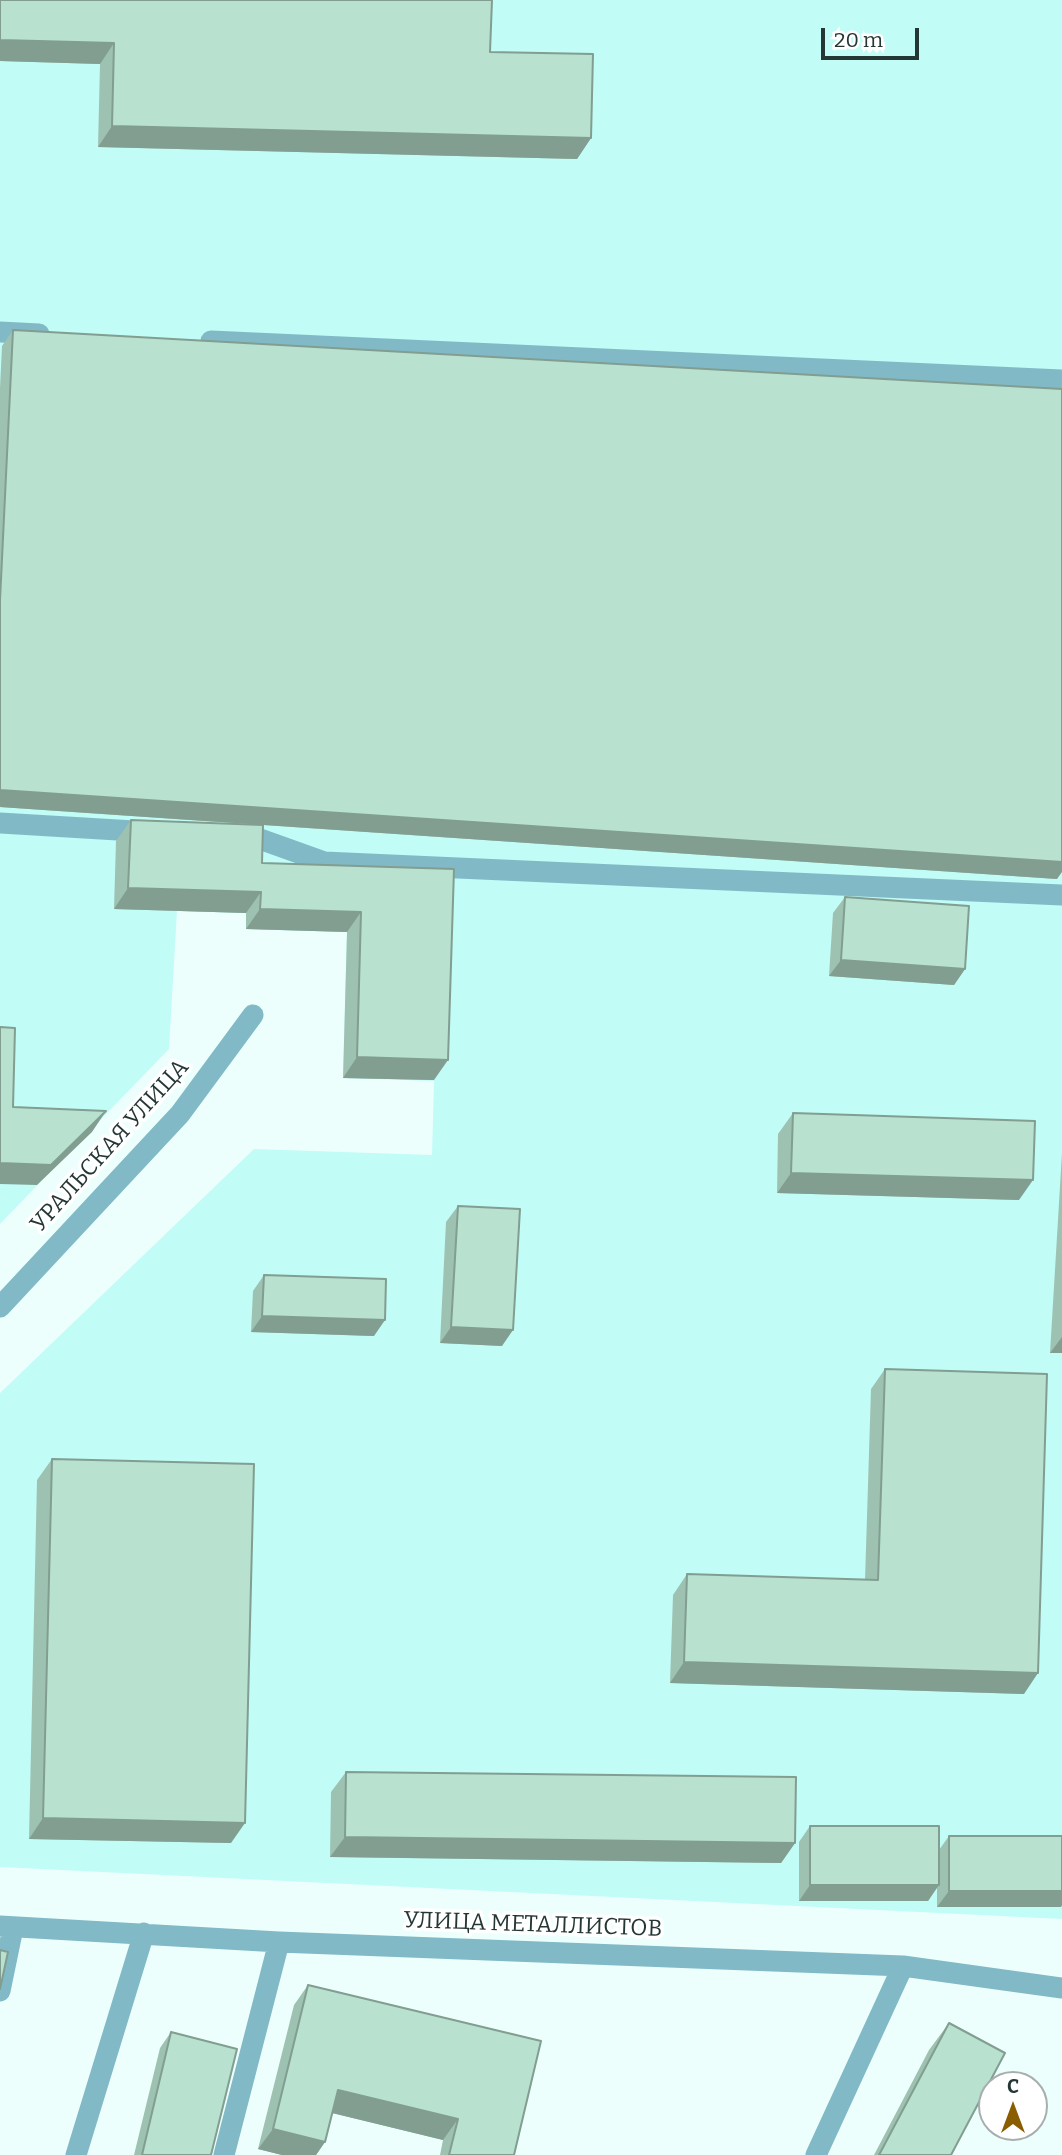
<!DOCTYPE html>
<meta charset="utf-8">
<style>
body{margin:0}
#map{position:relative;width:1062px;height:2155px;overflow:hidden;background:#edfffd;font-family:Bitter,serif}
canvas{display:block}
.north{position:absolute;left:978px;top:2071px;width:70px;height:70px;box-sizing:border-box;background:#fff;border:2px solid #a7afae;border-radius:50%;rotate:0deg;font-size:19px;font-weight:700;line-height:28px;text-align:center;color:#243735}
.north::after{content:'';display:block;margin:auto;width:24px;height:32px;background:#895d00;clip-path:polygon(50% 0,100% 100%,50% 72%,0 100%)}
.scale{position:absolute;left:821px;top:28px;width:98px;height:32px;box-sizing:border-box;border:4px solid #243735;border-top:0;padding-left:9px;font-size:21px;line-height:24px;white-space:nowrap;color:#243735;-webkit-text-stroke:5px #fff;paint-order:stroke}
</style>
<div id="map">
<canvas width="1062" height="2155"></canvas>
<div class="north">С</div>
<div class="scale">20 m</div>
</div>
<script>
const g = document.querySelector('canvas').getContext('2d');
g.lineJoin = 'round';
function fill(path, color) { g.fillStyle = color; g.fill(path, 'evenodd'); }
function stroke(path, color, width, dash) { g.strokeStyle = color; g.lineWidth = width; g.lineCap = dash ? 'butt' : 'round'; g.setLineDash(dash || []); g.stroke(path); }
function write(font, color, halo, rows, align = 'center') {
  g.font = font + ' Bitter,serif'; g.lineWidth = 7; g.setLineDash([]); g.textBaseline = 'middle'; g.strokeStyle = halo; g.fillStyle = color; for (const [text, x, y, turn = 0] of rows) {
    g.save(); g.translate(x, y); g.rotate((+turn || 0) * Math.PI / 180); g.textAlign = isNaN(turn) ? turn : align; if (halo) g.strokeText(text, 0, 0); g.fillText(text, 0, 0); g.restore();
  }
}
fill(new Path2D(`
 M0,0H1062V1919L0,1867V1393L254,1149L432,1155L434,1081L343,1078L347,932L246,929V913L177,911L169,1049L0,1224Z`), '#c2fcf7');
stroke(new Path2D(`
 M0,332L39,334
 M211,341L1062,380
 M0,823L151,832
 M236,837L257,838L324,862L1062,895
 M0,1307L180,1114L253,1015
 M0,1926L279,1942L903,1966L1062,1988
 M0,1991L13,1928
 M76,2155L144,1933
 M224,2155L279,1942
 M816,2155L903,1966`), '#81bac6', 21);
fill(new Path2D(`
 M0,0L490,52L591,138L577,159L98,147L100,64L0,61Z
 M13,330L1057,879L263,825L262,863L454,869L434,1080L343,1078L347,932L246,929V913L114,909L116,841L131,820L262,825L0,807V388L2,346Z
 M845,897L965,969L954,985L829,976L833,913Z
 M793,1113L1019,1200L777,1193L778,1134Z
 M1062,1153V1353H1050Z
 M458,1206L502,1346L440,1343L446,1222Z
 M264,1275L374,1336L251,1332L253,1291Z
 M885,1369L1024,1694L670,1683L673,1595L687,1574L865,1580L871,1389Z
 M52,1459L231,1843L29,1839L37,1480Z
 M346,1772L795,1843L781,1863L330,1857L331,1792Z
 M810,1826L939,1850L949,1836H1062V1905L1061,1907H937V1887L928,1901H799V1842Z
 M308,1985L514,2155H440L443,2140L332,2113L325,2142L316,2155H282L258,2149L294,2005Z
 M949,2023L951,2155H874L929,2050Z
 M171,2032L211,2155H134L160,2048Z`), '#9ec2b2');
fill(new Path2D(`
 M0,40L114,43L100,64L0,61Z
 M112,126L591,138L577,159L98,147Z
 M0,790L1062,862V872L1057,879L0,807Z
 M128,888L261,892L246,913L114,909Z
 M260,909L361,912L347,932L246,929Z
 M841,960L965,969L954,985L829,976Z
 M357,1057L448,1060L434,1080L343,1078Z
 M106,1111L92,1132L37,1185L0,1184V1163Z
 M791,1173L1033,1180L1019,1200L777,1193Z
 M262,1316L385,1320L374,1336L251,1332Z
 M451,1327L513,1330L502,1346L440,1343Z
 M1062,1337V1353H1050Z
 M684,1662L1038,1673L1024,1694L670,1683Z
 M43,1818L245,1823L231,1843L29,1839Z
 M345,1837L795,1843L781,1863L330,1857Z
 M810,1885H939L928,1901H799Z
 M949,1891H1062V1905L1061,1907H937Z
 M338,2090L458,2119L443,2140L324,2111Z
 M273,2129L325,2142L316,2155H282L258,2149Z`), '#819e91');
const building = new Path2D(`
 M0,0H492L490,52L593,54L591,138L112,126L114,43L0,40Z
 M13,330L1062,389V862L0,790V600Z
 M131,820L263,825L262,863L454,869L448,1060L357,1057L361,912L260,909L261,892L128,888Z
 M845,897L969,906L965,969L841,960Z
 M0,1027L15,1028L13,1107L106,1111L51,1165L0,1163Z
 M793,1113L1035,1121L1033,1180L791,1173Z
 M458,1206L520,1209L513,1330L451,1327Z
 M264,1275L386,1279L385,1320L262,1316Z
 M885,1369L1047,1374L1038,1673L684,1662L687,1574L878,1580Z
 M52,1459L254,1464L245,1823L43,1818Z
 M346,1772L796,1777L795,1843L345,1837Z
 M810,1826H939V1885H810Z
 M949,1836H1062V1891H949Z
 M0,1950L8,1952L0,1989Z
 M308,1985L541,2041L514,2155H449L458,2119L338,2090L325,2142L273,2129Z
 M949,2023L1005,2053L951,2155H879Z
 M171,2032L237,2049L211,2155H142Z`);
fill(building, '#b8e1cf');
stroke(building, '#819e91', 2);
write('23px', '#243735', '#fff', [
 ["УРАЛЬСКАЯ УЛИЦА",110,1146,-48],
 ["УЛИЦА МЕТАЛЛИСТОВ",533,1925,2]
]);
</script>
